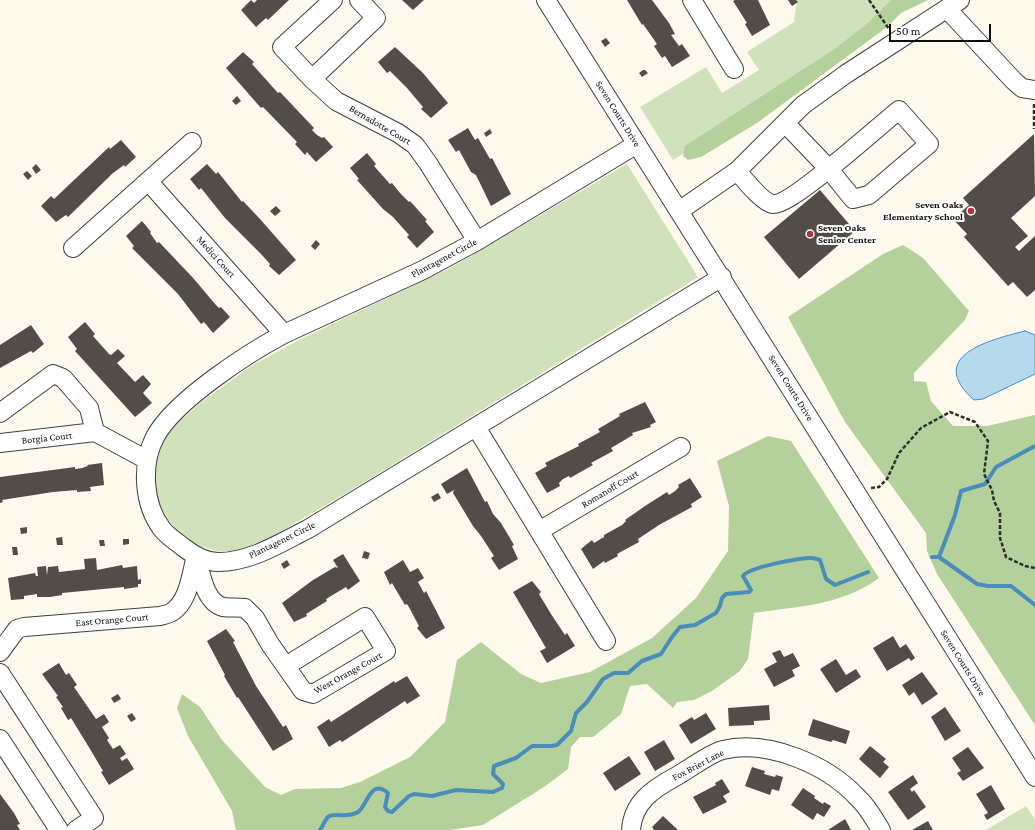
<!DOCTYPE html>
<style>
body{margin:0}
#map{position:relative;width:1035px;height:830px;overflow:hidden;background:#fdf9ec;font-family:"Crimson Pro",serif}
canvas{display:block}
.scale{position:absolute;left:889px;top:24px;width:102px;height:18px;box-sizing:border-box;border:2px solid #0c0c0c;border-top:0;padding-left:5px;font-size:12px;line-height:14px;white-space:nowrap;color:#0c0c0c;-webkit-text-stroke:3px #fff;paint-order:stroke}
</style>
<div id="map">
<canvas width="1035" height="830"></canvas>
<div class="scale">50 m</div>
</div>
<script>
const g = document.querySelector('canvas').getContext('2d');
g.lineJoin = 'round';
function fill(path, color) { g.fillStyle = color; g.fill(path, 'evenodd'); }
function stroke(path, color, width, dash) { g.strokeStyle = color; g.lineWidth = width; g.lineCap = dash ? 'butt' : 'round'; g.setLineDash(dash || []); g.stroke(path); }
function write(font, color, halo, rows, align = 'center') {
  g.font = font + ' "Crimson Pro",serif'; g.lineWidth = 4; g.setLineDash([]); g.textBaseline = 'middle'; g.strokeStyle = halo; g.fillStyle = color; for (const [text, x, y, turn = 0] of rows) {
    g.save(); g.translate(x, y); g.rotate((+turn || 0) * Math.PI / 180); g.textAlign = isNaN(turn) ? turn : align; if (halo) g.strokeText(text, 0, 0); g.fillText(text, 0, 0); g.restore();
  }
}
fill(new Path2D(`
 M797,0H921L673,160L640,107L706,67L722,93L759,70L747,52L794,22Z
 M627,164L698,277L358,486L268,539L237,551H217L190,543L174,528L160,506L154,480L156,452L171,428L203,401L251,366L297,341L454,266Z
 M1026,806L1035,819V830H986Z`), '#cfe2bb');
fill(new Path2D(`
 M891,0H928L901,13L887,27L757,123L701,157L688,160L683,156L685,146L836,48L869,22Z
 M903,245L923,258L969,311L965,320L914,373V381L926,382L931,401L953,426H987L1035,415V725L937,574L927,551L926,533L845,422L788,317L883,254Z
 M768,436L791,441L879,578C841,606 798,606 754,613L748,659L740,671L712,691L694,700L677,702L673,708L647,684L630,686L621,714L593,737H580L571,747L568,769L544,787L483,825L449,830H236L232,811L188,736L177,708L182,694L200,707L222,740L265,787L281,795L295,789L341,788L360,782L410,757L445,722L457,660L481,642L521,674L541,683L590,672L652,638L696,598L728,551L729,506L717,461Z`), '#b4d19c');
const water = new Path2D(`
 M1025,331L1035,335V374L983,399L974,400C925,356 989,340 1025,331Z`);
fill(water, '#b7d9ee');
stroke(water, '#488dbb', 1);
stroke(new Path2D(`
 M932,557H939L977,584L988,586H1011L1035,605
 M939,557L955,515L961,491L985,484L996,467L1035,446
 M320,830C323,826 325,820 328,817C334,812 347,819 358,812C368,805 370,778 388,793L385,807L388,811L392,812L409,796L414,794L432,796L456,790L493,792L502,788L503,784L493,774L494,766L516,758L532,746H551L557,745L571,731L576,713L587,702L603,679L614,673H628L642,661L661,654L672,637L680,627L695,625L716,613L720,606L722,598L726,594L749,592L751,590L743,576C749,567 799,558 811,558C814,558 817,559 820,560L826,579L835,585L868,572`), '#488dbb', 4);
fill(new Path2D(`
 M251,0L254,3L257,0H289L268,20L266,18L256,27L241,10Z
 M402,0H424L413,10Z
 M627,0H652L669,23L675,34L671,35L679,46L682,44L690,56L672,67L665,56L662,58L654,46L657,44L643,24L642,25Z
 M735,0H758L770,25L752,36L745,24L747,23L733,1Z
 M788,0H796L798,2L792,6Z
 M606,38L610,43L605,47L601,41Z
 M395,47L423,73L448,103L431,118L421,109L423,107L407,88L390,71L387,73L378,62Z
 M243,52L254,62L252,64L278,93L280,92L314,128L312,130L317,135L322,138L324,137L333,147L316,162L307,152L305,155L295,144L297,142L263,107L261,108L226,68Z
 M643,70H645L648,73L642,77L639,73Z
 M237,96L241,101L236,105L232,101Z
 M468,128L475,140L478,138L490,159L492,158L511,194L491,206L476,175L471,172L459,150L456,152L448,140Z
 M490,129L492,133L486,137L484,133Z
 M1034,134L1035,196L1011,218L1028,236L1015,247L1019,251L1035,236V290L1027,297L1013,282L1008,286L964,237L967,234L953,219L969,205L963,198Z
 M121,140L136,157L125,167L124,165L113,173L68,217L66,215L56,222L41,206L51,196L54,199L109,147L110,149Z
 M367,153L376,164L374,166L390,184L392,183L400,193L409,202L410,201L427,220L425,221L434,232L417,248L407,237L409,235L393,217L383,209L357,180L359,179L350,168Z
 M36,164L41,170L36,174L32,168Z
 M207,164L216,174L218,172L242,202L243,201L260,219L296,260L279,275L269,266L270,264L261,254L225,218L201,188L199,190L190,179Z
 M27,171L32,176L28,180L23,174Z
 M820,190L855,231L799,279L764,237Z
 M276,206L281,211L275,216L270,211Z
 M142,221L151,232L150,233L157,243L159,242L194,279L215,304L219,308L221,307L230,317L213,333L204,322L201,324L178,294L132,248L134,246L126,236Z
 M316,240L320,244L315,250L311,246Z
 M85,322L95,334L93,336L109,354L111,355L118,349L125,356L117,363L135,382L143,375L151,384L143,393L152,403L135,417L75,351L77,349L68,337Z
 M31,325L44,344L33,353L31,351L0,368V345Z
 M645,402L656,422L650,425L651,427L632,433L633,435L611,448L613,451L591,463L593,465L570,478L569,476L563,479L559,483L560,486L547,493L535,473L547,466L545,463L579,446L578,444L600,432L598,429L620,416L619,414Z
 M102,463L104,485L90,487L91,491L77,492V490L53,492L2,500L3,502L0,503V477L75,467V469L82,468L88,466L87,465Z
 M467,468L485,502L487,501L493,514L501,523L514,545L512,546L518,559L499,570L491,558L494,556L481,536L473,526L453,493L454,490L447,494L441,484Z
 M690,478L702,497L691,504L692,507L659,525L638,539L639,542L617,554L618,556L605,563L604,561L593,569L581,549L592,540L594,543L604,537V535L622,525L626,521L625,520L645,506L667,492L669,495L675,491L679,487L678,485Z
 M438,493L441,498L434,502L431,497Z
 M27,527V533L21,534L20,528Z
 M62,537L63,545H57L56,538Z
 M123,539H129V544L123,545Z
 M99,540H104L105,546H100Z
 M12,547H17L18,555H13Z
 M364,551L370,553L368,559L362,558Z
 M343,554L360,581L348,590L346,587L326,599L327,601L306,614L307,616L294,622L282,603L313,580L335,567L338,568L333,560Z
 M96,558L97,570L122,565L123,568L137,566L138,580L141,579V584H138V587L124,589V587L62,593V595L50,597H37V594L24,596V599L11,600L8,578L35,573L36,576H38L37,567L46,566L47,575L48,567L58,566L59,572L85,569L84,559Z
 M287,560L290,565L284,569L281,564Z
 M403,560L410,572L418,568L424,578L418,582L424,593L426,591L445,628L426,639L417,628L419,626L410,609L407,604L405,605L392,583L390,585L384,572Z
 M532,581L541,592L539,594L551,614L565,635L567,633L575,646L547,663L540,651L546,648L513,592Z
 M226,629L235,641L233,642L256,686L283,727L286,725L293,739L273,751L238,697L237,698L224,676L225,675L207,641Z
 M893,636L900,648L906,644L915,658L911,661L909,658L887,671L873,648Z
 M780,650L784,657L793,653L800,666L792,670L795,676L774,687L764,669L777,662L772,653Z
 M836,659L846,675L856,669L861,677L836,693L820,669Z
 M59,663L66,675L69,673L77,685L74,687L96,719L104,714L109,722L102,727L109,738L107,740L113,749L120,745L126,754L120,758L122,761L127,758L134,769L109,785L101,772L103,771L90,749L71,718L68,720L61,708L63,707L56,697L58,696L42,674Z
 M922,672L938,694L922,705L914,692L909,696L902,685Z
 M407,676L420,696L407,704L405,701L342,742L340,740L329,747L317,727L329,719L331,722L394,681L395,683Z
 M118,694L121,699L114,703L111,698Z
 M769,705L770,720L754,721V725L729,726L728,708Z
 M945,707L961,731L945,741L931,717Z
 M132,713L136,719L131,722L127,716Z
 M706,713L716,729L691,744L679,725L692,717L694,720Z
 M813,719L850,731L846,744L833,740L831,742L810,736L808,735Z
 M664,740L675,759L655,771L644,752Z
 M870,746L886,759L883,762L889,767L880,778L859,759Z
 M968,747L984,768L963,781L957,773L961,771L952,758Z
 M629,756L641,774L615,791L603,773Z
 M752,767L765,771L764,774L775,777L776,775L783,777L779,791L772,789L770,795L745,786Z
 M913,775L918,783L910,789L912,792L914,790L926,807L908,820L888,792Z
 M722,779L730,792L723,796L727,802L703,814L693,797L716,785L715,783Z
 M991,785L1005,809L987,820L984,815L988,813L976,794Z
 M803,788L815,796L814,798L823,804L824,802L831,806L824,817L817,813L813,820L791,805Z
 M0,794L14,813L20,824L17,825L20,830H0Z
 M663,816L678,830H654L652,827Z
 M845,819L851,830H828Z
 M928,821L933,830H912Z`), '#534d49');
const minor = new Path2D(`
 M333,0L282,47L312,79L336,101L398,133L415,145L428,163L477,241
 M546,0L1035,777
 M692,0L734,69
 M947,9L1014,81L1022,88L1035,90
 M312,79L376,18L359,0
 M637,144L477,241L423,270L284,334C248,353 174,401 155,437C141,464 143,504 162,529C167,536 176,541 183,547C192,554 205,562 218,562C251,562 280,543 308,529L722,277
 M737,171C744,179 763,203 773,204C791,206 880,125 899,110L929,144L869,195L853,199L828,168L785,123
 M148,181L284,334
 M679,211L737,171L803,105L846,74L960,0
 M73,248L192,142
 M0,413L53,374L63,378L89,408L95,432
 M476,427L606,641
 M0,443L95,432L147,460
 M539,531L681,447
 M196,556C201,572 204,602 223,607C230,608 238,607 245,608L255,618L270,644L303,691L313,694L386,651L365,617L286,666
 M0,652L17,629L24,627L160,616C164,615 169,614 172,612C189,601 191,574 196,556
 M0,673L94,818L76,830
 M0,739L59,830
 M631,830C633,802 653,789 675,777C688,770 710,753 723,750C768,739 828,765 858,798C868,807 874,819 881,830`);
stroke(minor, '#3f3f3f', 20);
stroke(new Path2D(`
 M869,0L889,29
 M1034,104V129
 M871,488L879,487L887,479L899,453L921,428L950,412L975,422L988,441L984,474L992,490L994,501L1000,513V538L1006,557L1025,566L1035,568`), '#2e2e2e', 2.5, [4, 2]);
stroke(minor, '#fff', 18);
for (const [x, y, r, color] of [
 [971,211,4,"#a9363a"],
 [810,234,4,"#a9363a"]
]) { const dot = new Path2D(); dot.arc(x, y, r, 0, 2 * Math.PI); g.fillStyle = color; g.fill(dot); stroke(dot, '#fff', 1.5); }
write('10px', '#0c0c0c', '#fff', [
 ["Seven Courts Drive",618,114,58],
 ["Bernadotte Court",380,125,30],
 ["Medici Court",216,257,48],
 ["Plantagenet Circle",444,258,-28],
 ["Seven Courts Drive",791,388,58],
 ["Borgia Court",47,438,-6],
 ["Romanoff Court",610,489,-31],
 ["Plantagenet Circle",282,540,-26],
 ["East Orange Court",112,620,-5],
 ["Seven Courts Drive",963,663,58],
 ["West Orange Court",348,673,-29],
 ["Fox Brier Lane",698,765,-28]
]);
write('bold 10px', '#0c0c0c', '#fff', [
 ["Seven Oaks",963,205],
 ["Elementary School",963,217],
 ["Seven Oaks",818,228,"left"],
 ["Senior Center",818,240,"left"]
], 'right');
</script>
